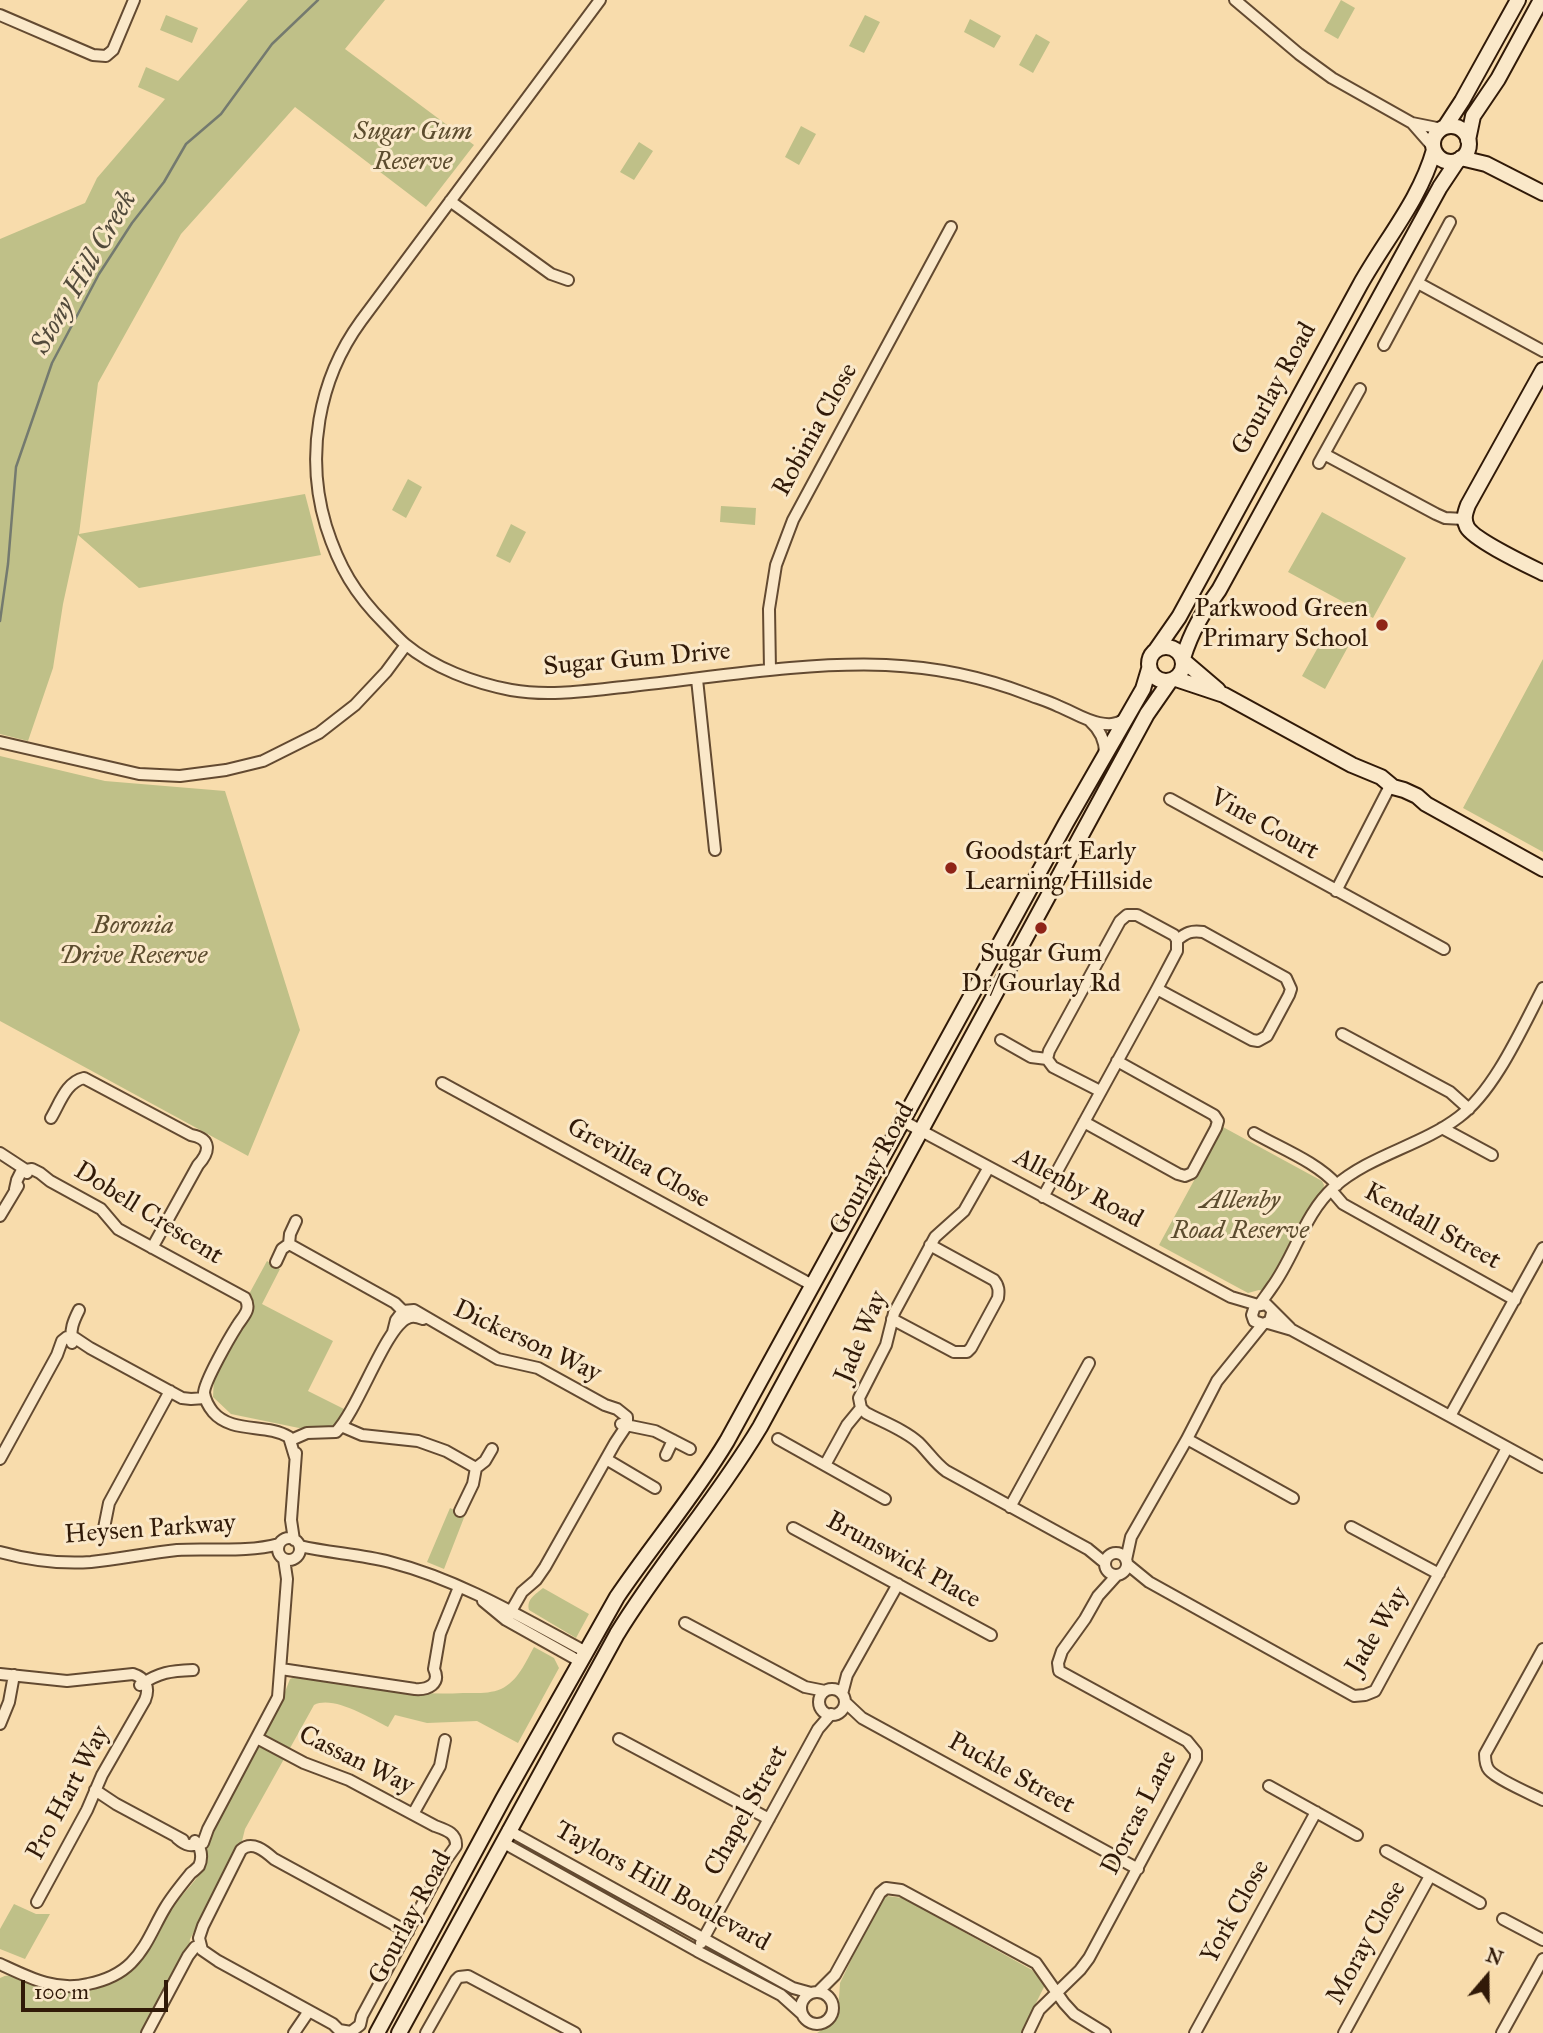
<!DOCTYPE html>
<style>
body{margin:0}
#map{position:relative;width:1543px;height:2033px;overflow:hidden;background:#f8dcac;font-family:"IM FELL Great Primer",serif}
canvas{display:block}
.north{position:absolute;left:1452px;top:1942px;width:70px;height:70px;-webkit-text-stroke:5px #fae8c9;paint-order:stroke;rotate:20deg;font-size:19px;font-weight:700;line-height:28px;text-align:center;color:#311a08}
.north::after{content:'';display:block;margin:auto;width:24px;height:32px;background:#311a08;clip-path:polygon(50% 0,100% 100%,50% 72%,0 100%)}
.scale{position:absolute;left:21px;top:1980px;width:147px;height:32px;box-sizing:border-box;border:4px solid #311a08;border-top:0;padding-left:9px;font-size:21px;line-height:24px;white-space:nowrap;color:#311a08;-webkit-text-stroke:5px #fae8c9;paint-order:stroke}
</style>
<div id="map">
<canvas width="1543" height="2033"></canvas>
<div class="north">N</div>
<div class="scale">100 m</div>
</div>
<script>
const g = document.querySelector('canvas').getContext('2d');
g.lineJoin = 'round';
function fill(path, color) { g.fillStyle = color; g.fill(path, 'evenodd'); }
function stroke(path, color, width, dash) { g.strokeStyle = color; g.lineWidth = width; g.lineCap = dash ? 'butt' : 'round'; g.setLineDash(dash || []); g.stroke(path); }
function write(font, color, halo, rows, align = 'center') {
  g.font = font + ' "IM FELL Great Primer",serif'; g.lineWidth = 6; g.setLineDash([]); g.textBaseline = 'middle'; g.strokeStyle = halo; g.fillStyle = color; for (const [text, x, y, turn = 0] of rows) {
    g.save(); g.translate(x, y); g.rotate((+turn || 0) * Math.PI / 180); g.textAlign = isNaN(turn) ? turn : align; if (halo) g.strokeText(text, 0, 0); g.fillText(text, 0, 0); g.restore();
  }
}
fill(new Path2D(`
 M248,0H385L345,49L474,145L426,207L295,107L181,234L98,383L79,534L305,494L321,555L139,588L78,535L63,604L53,668L28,741L0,734V239L85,203L97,178L165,99L138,87L146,67L178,81Z
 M1341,0L1355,8L1338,39L1324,31Z
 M166,15L198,28L192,43L160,30Z
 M865,15L880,22L864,53L849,46Z
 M970,19L1001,36L994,48L964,32Z
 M1036,34L1050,42L1033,73L1019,65Z
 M801,126L816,134L799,165L785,157Z
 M639,142L653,151L634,180L620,172Z
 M408,479L422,487L406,518L392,510Z
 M721,506L756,508L755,525L720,522Z
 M1322,512L1406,558L1373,618L1288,572Z
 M511,524L526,532L510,563L496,556Z
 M1326,633L1349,645L1325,689L1302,676Z
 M1543,659V852L1463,808Z
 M0,756L105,781L225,791L300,1030L248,1156L0,1021Z
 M1223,1127L1322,1181L1324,1185L1323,1190L1264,1291L1259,1290L1248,1293L1159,1245Z
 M267,1261L280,1269L262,1304L333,1341L308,1391L346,1410L337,1427L299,1428L231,1414L213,1397L214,1378L250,1313L248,1296Z
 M450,1508L465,1515L444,1569L427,1562Z
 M543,1588L589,1614L576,1638L529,1610C526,1599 536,1594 543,1588Z
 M534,1647L554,1658L559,1668L518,1743L477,1721L427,1723L395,1715L388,1727C370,1718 333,1695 314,1705L245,1829L241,1845L190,1939L189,1949L142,2033H0V1978C12,1971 23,1980 34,1985C74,2001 119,1986 145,1954C155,1942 161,1926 169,1912C178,1898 194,1884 202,1870C204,1864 203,1855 204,1849L278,1710L290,1679L297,1676C352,1686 407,1696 463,1693C476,1693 489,1694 501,1689C518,1681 525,1663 534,1647Z
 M887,1896L903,1898L1032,1970L1045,1985L1021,2033H817L833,2022L838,2012L840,1983L877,1906Z
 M14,1904L36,1914H50L25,1959L0,1949V1929Z`), '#bfc088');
stroke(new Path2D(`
 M0,621L8,564L16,467L52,363L99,274L132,223L164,182L186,144L221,114L272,44L318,0`), '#747a6f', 2.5);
const street = new Path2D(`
 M600,0L361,321C318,380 305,456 326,526C339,567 355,594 385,624C392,631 398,638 405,644C434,668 474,683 511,690C551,697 592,690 632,686C716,677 801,662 886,665C933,667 983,677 1027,694C1037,698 1048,701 1058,706C1071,711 1084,720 1099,723C1109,725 1115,725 1125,719
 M1235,0L1299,54L1332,78L1412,123L1442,129
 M0,15L93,55L106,56L113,50L134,0
 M1412,123L1433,147
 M450,201L551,274L568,280
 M1418,283L1543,351
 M1384,345L1450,222
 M1324,454L1436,514L1445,518L1464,519
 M1319,463L1360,389
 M770,670L769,609L776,565L793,520L951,227
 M697,679L715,850
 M1090,721C1100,730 1105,740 1105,753
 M0,742L139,774L180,776L226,770L263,761L319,733L355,705L386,672L406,645
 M1170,799L1444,949
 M1336,891L1390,786
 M1157,989L1252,1040L1258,1041L1267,1036L1289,995L1291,989L1286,978L1203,932C1191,930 1186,933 1177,940
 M1342,1034L1450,1092L1469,1109
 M1001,1040L1031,1057L1047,1059L1053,1067L1100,1091
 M1047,1059L1049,1051L1120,921L1127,915H1137L1174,935L1177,940
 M442,1083L812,1285
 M51,1118C60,1103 66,1082 84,1078L191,1135C212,1139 210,1152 198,1165L152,1248
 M903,1121L1231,1297L1258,1305
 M1084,1122L1178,1174L1185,1176L1192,1173L1216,1128L1218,1121L1214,1115L1117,1061
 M1442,1128L1492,1155
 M1254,1133C1280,1148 1317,1162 1337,1185
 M0,1153L26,1170L27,1173
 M989,1167L964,1211L935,1237L894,1313L886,1345L859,1398L861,1408L866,1413C883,1422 905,1430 919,1443C929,1453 935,1463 946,1471L1088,1549L1105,1563
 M15,1189L17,1180L21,1172L26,1170L32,1169L40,1173L50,1181L101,1209L118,1229L245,1298C252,1310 243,1316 237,1326C230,1337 204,1382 204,1393C205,1399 209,1407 213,1412C232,1434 266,1423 289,1437L295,1457
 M1331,1190L1343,1204L1515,1300
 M1043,1197L1157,989L1177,951V940
 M0,1216L18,1186
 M289,1244L395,1303L403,1311L405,1316
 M276,1262L282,1249L289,1244L290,1234L296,1221
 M1260,1304C1264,1298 1268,1293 1272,1287C1295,1256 1304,1214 1334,1187C1370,1155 1421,1146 1459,1117C1495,1090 1522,1028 1543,988
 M1272,1313L1270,1321L1263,1324L1254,1321L1252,1315L1255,1306L1266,1304L1290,1328
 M892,1319L954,1352H967L971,1348L998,1298C999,1291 999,1286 994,1280L930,1245
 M1268,1323L1292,1330L1543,1467
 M393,1332L396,1320L403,1311L414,1310L498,1359L538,1368L605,1405L617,1409L627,1417V1425L615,1443L545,1567L536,1580L522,1592L506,1620
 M72,1343C70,1329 73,1322 79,1310
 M1450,1416L1543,1248
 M621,1424L655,1431L690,1449
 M341,1426L362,1435L418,1441L446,1451L476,1468
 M778,1439L885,1499
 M1187,1439L1293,1498
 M291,1440L307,1433L336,1432C358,1410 386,1326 408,1318C413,1315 418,1317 423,1319
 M666,1455L673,1440
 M0,1459L57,1355L62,1341L67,1337L75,1338L90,1348L182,1398L191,1399L205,1398
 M606,1459L655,1488
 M825,1465L847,1425L861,1408
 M1010,1507L1089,1363
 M460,1511L473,1484L476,1468L485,1461L492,1449
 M1351,1527L1439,1574
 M104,1528L109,1503L170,1391
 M793,1528L991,1635
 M278 1549a11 11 0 1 1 22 0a11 11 0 1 1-22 0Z
 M294,1540L291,1520L296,1453
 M300,1546C329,1553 360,1554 390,1562C460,1580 523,1618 586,1652
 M0,1552C29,1560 61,1564 91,1562C120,1559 148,1553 177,1550C211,1548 246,1553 279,1544
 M1105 1564a11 11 0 1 1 22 0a11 11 0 1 1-22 0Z
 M1126,1560L1131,1537L1187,1439L1217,1381L1263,1324
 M1127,1564L1149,1582L1354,1696L1365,1695L1375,1691L1507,1448
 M483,1601L506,1620L581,1662
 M685,1623L805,1687L825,1691
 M1543,1649L1485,1754C1485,1759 1485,1765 1489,1770C1496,1779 1531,1794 1543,1800
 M281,1669L415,1689C428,1690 441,1684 434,1669L440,1634L459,1587
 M0,1674L67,1681L133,1674C146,1678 150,1688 145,1700L102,1775L87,1810L37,1902
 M140,1685C160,1672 170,1671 193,1670
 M819 1702a13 13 0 1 1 26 0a13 13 0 1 1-26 0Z
 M842,1694L847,1675L898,1584
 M845,1702L862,1718L1138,1869
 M0,1724L9,1702L14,1675
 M257,1738L304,1763L349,1780L435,1826C446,1830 457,1833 456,1846L446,1860L362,2016L360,2025L351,2032L339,2030L333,2024L218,1961L202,1950L199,1938L203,1926L241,1850C252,1840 265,1851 274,1859L408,1932
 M619,1739L769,1819
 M1269,1786L1357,1835
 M95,1790L116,1804L183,1840
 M413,1814L440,1766L445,1740
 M508,1830L793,1988L811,1993
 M177,1838C186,1846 191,1847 203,1843L208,1829L278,1697L287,1579L284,1559
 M502,1842L697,1951L781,1995L801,2013
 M1386,1851L1480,1903
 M1503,1919L1543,1940
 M701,1943L818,1729L831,1714
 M0,1964C28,1977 56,1992 88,1984C103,1981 120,1974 131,1963C147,1947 154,1926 165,1908C172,1896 182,1884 191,1873C194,1871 197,1868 199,1866C203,1858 201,1846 195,1841
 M801 2008a16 16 0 1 1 32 0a16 16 0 1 1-32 0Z
 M818,1992L835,1975L880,1893L886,1888L901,1890L1036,1963L1064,2003L1074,2014L1105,2033
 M147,2033L188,1956L195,1947L200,1946
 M294,2033L309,2011
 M426,2033L456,1980L459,1977L468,1976L575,2033
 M1028,2033L1039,2010L1080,1970L1089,1958L1196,1759V1752L1187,1741L1059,1671L1058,1663L1062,1651L1085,1619L1098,1596L1117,1575
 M1195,2033L1316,1812
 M1344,2033L1430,1876
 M1502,2033L1543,1959`);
const secondary = new Path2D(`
 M1433 144a18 18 0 1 1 36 0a18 18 0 1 1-36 0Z
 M1445,127L1462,101L1518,0
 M1468,140L1473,116L1498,79L1541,0
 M1461,158L1486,164L1543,193
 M1543,370L1468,505C1465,513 1463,519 1467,527C1474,540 1527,565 1543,573
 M1149 664a17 17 0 1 1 34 0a17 17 0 1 1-34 0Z
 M1156,650L1179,617C1239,506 1299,395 1360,285C1385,240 1420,200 1434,150
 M1183,658C1192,630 1202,614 1219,590L1440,187L1458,160
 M1184,661L1218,690
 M1176,679L1224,695L1352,765L1381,777L1393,787L1404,790L1417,796L1426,804L1543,869
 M377,2033L503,1799L617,1597C653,1544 694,1496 727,1441L1066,823L1143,689L1149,669
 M399,2033L617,1634C661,1562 717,1499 760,1427L1147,714L1170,681`);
stroke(street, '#634a31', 14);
stroke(secondary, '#311a08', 18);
stroke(street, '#fae8c9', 10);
stroke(secondary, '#fae8c9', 14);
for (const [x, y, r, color] of [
 [1382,625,7,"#8f2418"],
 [951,868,7,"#8f2418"],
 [1041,928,7,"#8f2418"]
]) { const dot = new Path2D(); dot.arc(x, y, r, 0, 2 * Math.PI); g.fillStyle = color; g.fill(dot); stroke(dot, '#fae8c9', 2.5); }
write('italic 26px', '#5c4c2e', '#fae8c9', [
 ["Sugar Gum",413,133],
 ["Reserve",413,163],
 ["Boronia",133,927],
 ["Drive Reserve",133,957],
 ["Allenby",1240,1202],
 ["Road Reserve",1240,1232]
]);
write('26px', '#311a08', '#fae8c9', [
 ["Gourlay Road",1275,389,-61],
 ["Robinia Close",816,430,-61],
 ["Sugar Gum Drive",637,660,-5],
 ["Vine Court",1264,825,29],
 ["Grevillea Close",638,1164,29],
 ["Gourlay Road",873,1169,-61],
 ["Allenby Road",1078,1189,28],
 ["Dobell Crescent",148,1214,32],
 ["Kendall Street",1432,1227,29],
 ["Jade Way",862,1337,-67],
 ["Dickerson Way",527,1342,25],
 ["Heysen Parkway",150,1530,-4],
 ["Brunswick Place",903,1561,29],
 ["Jade Way",1378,1631,-59],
 ["Cassan Way",356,1761,26],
 ["Puckle Street",1011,1774,29],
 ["Pro Hart Way",69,1793,-62],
 ["Chapel Street",747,1811,-61],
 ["Dorcas Lane",1140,1813,-63],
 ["Taylors Hill Boulevard",662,1887,29],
 ["York Close",1236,1912,-61],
 ["Gourlay Road",411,1918,-62],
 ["Moray Close",1367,1943,-61]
]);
write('26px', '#311a08', '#fae8c9', [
 ["Parkwood Green",1368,610],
 ["Primary School",1368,640],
 ["Goodstart Early",965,853,"left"],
 ["Learning Hillside",965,883,"left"],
 ["Sugar Gum",1041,955,"center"],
 ["Dr/Gourlay Rd",1041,985,"center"]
], 'right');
write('italic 28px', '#524a3b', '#fae8c9', [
 ["Stony Hill Creek",85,273,-60]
]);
</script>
